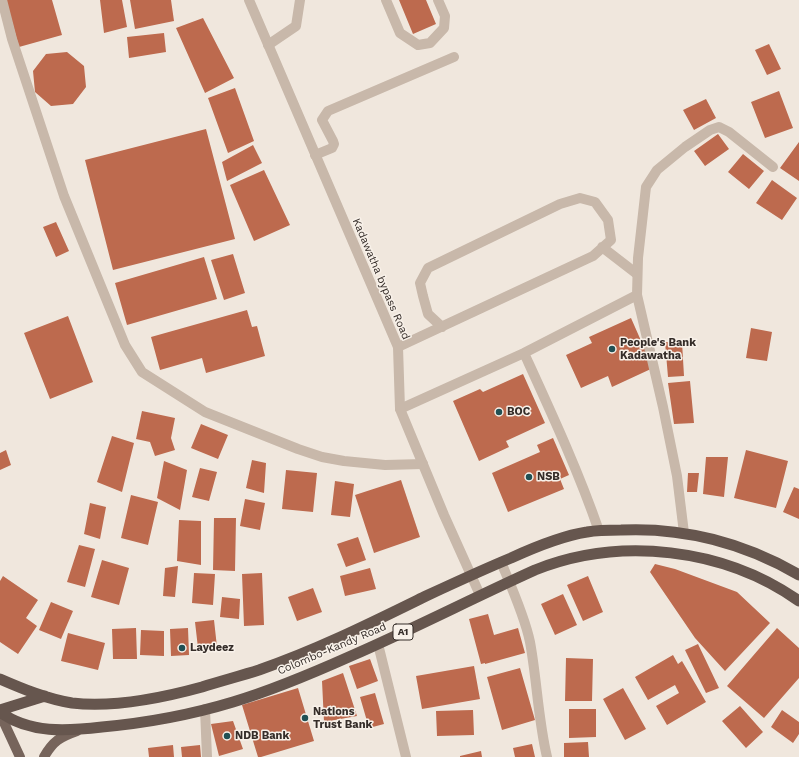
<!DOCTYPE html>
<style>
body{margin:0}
canvas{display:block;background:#f0e7dd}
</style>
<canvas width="799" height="757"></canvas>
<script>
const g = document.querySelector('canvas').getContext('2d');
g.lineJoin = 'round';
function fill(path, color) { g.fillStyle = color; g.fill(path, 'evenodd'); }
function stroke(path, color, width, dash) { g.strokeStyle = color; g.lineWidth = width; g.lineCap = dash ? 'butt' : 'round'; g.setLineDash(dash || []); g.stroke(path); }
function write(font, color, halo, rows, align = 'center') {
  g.font = font + ' "Work Sans",sans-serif'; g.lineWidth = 3; g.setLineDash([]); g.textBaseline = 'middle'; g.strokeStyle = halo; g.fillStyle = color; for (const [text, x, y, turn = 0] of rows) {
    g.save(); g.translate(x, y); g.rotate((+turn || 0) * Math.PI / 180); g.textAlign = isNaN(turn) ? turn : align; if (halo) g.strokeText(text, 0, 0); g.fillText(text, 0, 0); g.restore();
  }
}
fill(new Path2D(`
 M6,0H52L62,35L19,47Z
 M100,0H122L127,27L104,33Z
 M130,0H171L174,21L135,29Z
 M399,0H426L436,24L413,34Z
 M203,18L234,78L205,93L176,28Z
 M164,33L166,52L129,58L127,37Z
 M769,44L781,69L767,75L755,50Z
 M67,52L84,66L86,87L73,104L51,106L35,92L33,71L46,54Z
 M235,88L254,141L228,153L208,98Z
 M779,91L793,128L765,138L751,102Z
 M706,99L716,118L694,130L683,110Z
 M206,129L235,239L113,270L85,160Z
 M718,134L729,149L705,166L694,151Z
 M799,142V181L780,168Z
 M253,145L262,163L227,181L222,162Z
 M743,154L764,171L749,189L728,172Z
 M264,170L290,225L254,241L230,185Z
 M772,180L797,198L782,220L756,203Z
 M56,222L69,251L56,257L43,227Z
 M233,254L245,293L224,300L211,260Z
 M204,257L217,299L127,325L115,283Z
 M247,310L252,327L257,326L265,356L206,373L202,358L160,370L151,337Z
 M68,316L93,382L50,399L24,333Z
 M631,318L653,368L612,387L608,376L581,388L566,355L592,343L589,337Z
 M751,328L772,332L767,361L746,358Z
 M665,342H682L684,376L668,377Z
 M523,374L545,423L506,441L509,447L479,461L453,401L480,389L483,392Z
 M690,381L694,423L674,424L668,383Z
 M142,411L175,418L171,438L175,450L155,456L150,442L136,439Z
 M201,424L228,435L218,459L191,448Z
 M112,436L134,443L122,492L97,482Z
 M553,438L569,475L560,479L564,489L508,512L492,473L540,452L537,445Z
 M6,450L11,465L0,470V453Z
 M746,450L788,461L776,508L734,498Z
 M706,457H728L724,497L703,494Z
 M252,460L266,463L264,493L246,488Z
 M164,461L187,470L180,510L157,498Z
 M200,468L217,472L209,501L192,497Z
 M286,470L317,473L313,512L282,509Z
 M688,473H699L697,492H687Z
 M401,480L420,537L374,553L355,495Z
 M335,481L354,484L350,517L331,515Z
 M794,487L799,489V519L783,512Z
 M131,495L158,502L148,545L121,538Z
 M245,499L265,503L260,530L240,526Z
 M90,503L106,507L100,539L84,534Z
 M214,518H236L235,571L213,570Z
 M179,520L201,521V565L177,561Z
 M358,537L366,560L346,567L337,544Z
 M79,545L95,549L85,587L67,582Z
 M102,560L129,568L119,605L91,597Z
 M655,564L675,569L737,592L770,623L725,671L695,638L650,572Z
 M178,566L175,597L163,596L165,568Z
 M370,568L376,589L345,596L340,576Z
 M194,573L215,574L213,605L192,603Z
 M262,573L264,625L244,626L242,574Z
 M3,576L38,600L26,618L37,626L18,654L0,642V581Z
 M588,576L603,612L583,621L567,585Z
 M313,588L322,612L297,621L288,597Z
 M563,594L577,625L555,635L541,604Z
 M222,597L240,599L239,619L220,617Z
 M51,602L73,611L61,639L39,630Z
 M488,614L494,635L518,628L525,653L485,664V663L481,664L469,619Z
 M214,620L217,647L198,648L195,622Z
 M136,628L137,659H113L112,629Z
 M188,628L189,655L171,656L170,629Z
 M777,628L799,648V678L764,718L727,686Z
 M141,630L164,631V656L140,655Z
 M68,633L105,643L98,670L61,661Z
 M698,644L719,688L706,693L685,650Z
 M673,655L678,664L682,661L706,702L667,725L656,706L679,693L675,685L648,700L635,677Z
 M566,658L593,659L592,701H565Z
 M370,659L378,681L357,689L349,666Z
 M474,666L480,699L422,709L416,676Z
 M520,668L535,720L502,730L487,677Z
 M343,673L357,716L324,722L322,681Z
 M298,688L314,741L261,757H258L242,705Z
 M623,688L646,729L625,740L603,699Z
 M375,693L384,724L369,728L360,697Z
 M740,706L763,732L746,748L722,721Z
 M569,709H596V737L569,738Z
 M473,710L474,735L437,736L436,711Z
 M782,710L799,722V734L793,743L771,727Z
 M233,721L243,749L219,756L211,724Z
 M588,742L589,757H564V743Z
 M532,744L535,757H515L513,748Z
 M173,745L174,757H149L148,748Z
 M200,745L201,757H182L181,747Z
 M481,751L482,757H460V756Z`), '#bd6a4e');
stroke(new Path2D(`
 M386,0L400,33L418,45L430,43L444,28L445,16L438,0
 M268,45L296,26L300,0
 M315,155L332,148L334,144L333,141L322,120L328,111L454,57
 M602,247L637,274
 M398,347L593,256L611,240L608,220L595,202L580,198L560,204L428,268L420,283L423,296L428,314L442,327
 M205,709L207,757`), '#c8b8aa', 10);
stroke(new Path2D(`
 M2,0L12,39L64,196L125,345L142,372L205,412L298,449L322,457L344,461L385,465L423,464
 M524,353C551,412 578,470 599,531
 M400,409L524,353L637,295
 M684,533L677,476L663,407L637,295L638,258L646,187L657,170L685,147L710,130L719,127L729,132L773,167
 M501,562C511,586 525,617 530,642C537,680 538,719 547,757
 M378,644L406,757`), '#c8b8aa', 10);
stroke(new Path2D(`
 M249,0L398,347L400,409L444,515L480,595`), '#c8b8aa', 10);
stroke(new Path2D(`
 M0,714L20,757
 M44,757C53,741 60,737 77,731`), '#76645b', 10);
stroke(new Path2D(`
 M0,679C23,689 47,699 72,703C114,708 162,698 202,687C221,681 240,676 259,670C317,650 371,623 426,596C454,583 482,570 511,558C535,547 561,536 587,532C598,530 610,530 621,530C683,527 745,543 799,575
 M0,710L45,696
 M0,712C29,734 68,731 102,727C146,723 190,715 233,702C273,690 313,673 351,656C413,629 473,598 535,570C620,536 724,548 799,601`), '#66564e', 11);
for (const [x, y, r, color] of [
 [612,349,4,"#215054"],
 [499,412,4,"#215054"],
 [529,477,4,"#215054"],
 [182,648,4,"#215054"],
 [305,718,4,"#215054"],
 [227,736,4,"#215054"]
]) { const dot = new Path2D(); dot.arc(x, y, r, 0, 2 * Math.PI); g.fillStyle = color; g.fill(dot); stroke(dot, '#f8f1e9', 1.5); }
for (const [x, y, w] of [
 [403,632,20]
]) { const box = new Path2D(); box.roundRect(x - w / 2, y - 8, w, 16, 3); g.fillStyle = '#f8f1e9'; g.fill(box); stroke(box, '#352d29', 1); }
write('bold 10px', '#352d29', null, [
 ["A1",403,632]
]);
write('11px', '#352d29', '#f8f1e9', [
 ["Kadawatha bypass Road",381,279,67],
 ["Colombo-Kandy Road",332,649,-23]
]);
write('bold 11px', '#352d29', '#f8f1e9', [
 ["People's Bank",620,343],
 ["Kadawatha",620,356],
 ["BOC",507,412],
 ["NSB",537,477],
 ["Laydeez",190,648],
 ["Nations",313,712],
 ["Trust Bank",313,725],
 ["NDB Bank",235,736]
], 'left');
</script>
